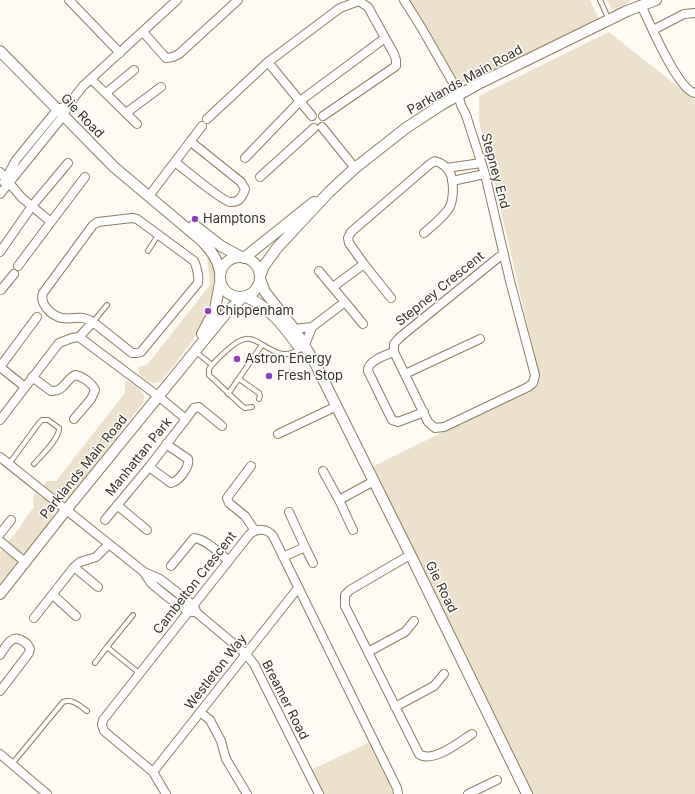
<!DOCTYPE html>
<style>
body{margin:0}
canvas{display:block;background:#fefbf4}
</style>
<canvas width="695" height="794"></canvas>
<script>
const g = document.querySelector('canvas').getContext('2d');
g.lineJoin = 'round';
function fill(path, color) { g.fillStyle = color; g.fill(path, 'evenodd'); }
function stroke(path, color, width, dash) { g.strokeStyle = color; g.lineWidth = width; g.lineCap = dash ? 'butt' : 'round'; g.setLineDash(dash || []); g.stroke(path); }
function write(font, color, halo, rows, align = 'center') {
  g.font = font + ' Inter,sans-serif'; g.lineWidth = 3; g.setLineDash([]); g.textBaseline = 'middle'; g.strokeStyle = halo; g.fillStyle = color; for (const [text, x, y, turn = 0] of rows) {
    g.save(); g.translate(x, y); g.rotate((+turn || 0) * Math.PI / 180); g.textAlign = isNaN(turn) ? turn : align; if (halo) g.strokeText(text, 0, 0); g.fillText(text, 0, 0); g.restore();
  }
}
fill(new Path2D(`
 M409,0H590L599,19L470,82C464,84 459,82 455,76Z
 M607,0H632L615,11L611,8Z
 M609,32L695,100V794H530L372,467L532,388L538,382V372L490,163L479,121V96Z
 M207,255C214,260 215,272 214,280C210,323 188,348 162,380C153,387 146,380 139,374L138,367L147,365L210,285Z
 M125,381C130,381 142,390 144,396C144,399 144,400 143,403L73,493L69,497L59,498L44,487L46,481H56L125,393Z
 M35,493C44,499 58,506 52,519L25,553H21L8,542L21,526L22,523L34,507L33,496Z
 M3,549L16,559L17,563L0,584V552Z
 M370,742L391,785L393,794H323L311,770Z`), '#ebe1cc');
const service = new Path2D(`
 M600,0L609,20
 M148,251L158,235
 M93,322L107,305
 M195,351L212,365
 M239,379L259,393L260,396L259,399
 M228,394L262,345
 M252,407L245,408L242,406L209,375V369L212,365C219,357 237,339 246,339C251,338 254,340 258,342C274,351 283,360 300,349
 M9,464L39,423L42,420H48L59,428C60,438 41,456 34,464
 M133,615L107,647L139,673
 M95,663L107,647
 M12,764L63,702C72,698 80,706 87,711`);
const minor = new Path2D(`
 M69,0L120,53
 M404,0L421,27L456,88L461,105L466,115L485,174L510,281L535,375L533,383L528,387L444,427L435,428L428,422L394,352V344L399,338L499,257L504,254
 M642,7C650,24 678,90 695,93
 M653,30L684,14L695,13
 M143,32L166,58L173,57L179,54L238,0
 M91,79L137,124
 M106,93L134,70
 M126,113L161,87
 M312,116L268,62L340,8L359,1L368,7L394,54L396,60V66L323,116
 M207,119L268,62
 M322,127L355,168
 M245,158L300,101L385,38
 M175,162C184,169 222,201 230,202C239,203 243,196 245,189L241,182L191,142
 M447,168L481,163
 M0,172L22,198L51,222L18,266
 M260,177L314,128
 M452,181L485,174
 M4,182L16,160L57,110L63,107
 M0,194L63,116L69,104L83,86L177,0
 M149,196L202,126
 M51,222L85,177
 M0,252L32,206L68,163
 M364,264L391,298
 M319,271L345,302
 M333,287L364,264L349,243L348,238L351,232L430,164L435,161C442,163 448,168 451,175C454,184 454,204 447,211C441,219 432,226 424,233
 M0,289L1,290L14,274
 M294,329L312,327L345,302L363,324
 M79,337L93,322C81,314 75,320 62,318C52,316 39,304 43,293L93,225L98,222L132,218L137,219L194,261C197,267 199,277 198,283L141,352L137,353H132L93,322
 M305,345L312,327
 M394,352C386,355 367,361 368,371L392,420L398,422L424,412
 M0,367L37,317
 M0,367L25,387
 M405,374L480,339
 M32,377L51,391C64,392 65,380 75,375C82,376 92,383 95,390L91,399L74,419
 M186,419L194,408L199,407L222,426
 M0,420L59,343L72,338L79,337L158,396L186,419L149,467L105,520
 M278,434L337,406
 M0,457L144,572L160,579L193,605L197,613L246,654L254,664L319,794
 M251,466L227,498L229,503L245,516L255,531
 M149,467L171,483C179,481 190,467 188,459L166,444
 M323,471L339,500L374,481
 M339,500L353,530
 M117,505L147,530
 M0,534L11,520
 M0,541L25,562
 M305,547L313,563
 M410,555L350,590L345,595V606L419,754C432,764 461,741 472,734
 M283,557L305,547L289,512
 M171,566L194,538C206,539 219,553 228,560
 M74,567L98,587
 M144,572C146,576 149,580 151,583C159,590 183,611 193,612
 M53,595L76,616
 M34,618L74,567L80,562L96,557L109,544
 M368,652L405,632L414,621
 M0,655C5,648 11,634 21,640C26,642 28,644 30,649L29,653L0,691
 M395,707L434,686L444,674
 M200,712L210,720L221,741L226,759L247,794
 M0,754L47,794
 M153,772L298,588
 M166,794L153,772L104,731L102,725L103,720L249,535C256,528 267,528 273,536L397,788L398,794
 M468,794L497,780`);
const tertiary = new Path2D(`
 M0,51L114,167L202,241C211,250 218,259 220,272
 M194,225L221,246L241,257
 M220 277a20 20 0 1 1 40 0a20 20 0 1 1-40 0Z
 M244,258L314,202
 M260,276L264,266L277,248L329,192L355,168L406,128L441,105L480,83L627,11L656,0
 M260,279L265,292L295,330L315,363L413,560L527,794
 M246,297C269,306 285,328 299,347
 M202,334L215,309L220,283
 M0,594L66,510L218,323L228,311L243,297`);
stroke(service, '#8d7e5f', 6);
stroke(minor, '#8d7e5f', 10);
stroke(tertiary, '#8d7e5f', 12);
stroke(service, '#fff', 4);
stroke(minor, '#fff', 8);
stroke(tertiary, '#fff', 10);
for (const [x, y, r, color] of [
 [195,219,4,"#8d43b5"],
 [208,311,4,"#8d43b5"],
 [237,359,4,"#8d43b5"],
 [269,376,4,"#8d43b5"]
]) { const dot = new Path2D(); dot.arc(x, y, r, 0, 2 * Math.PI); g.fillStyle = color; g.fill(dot); stroke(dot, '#fff', 1.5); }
write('13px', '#383224', '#fff', [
 ["Parklands Main Road",465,80,-29],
 ["Gie Road",82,116,46],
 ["Stepney End",495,171,75],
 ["Stepney Crescent",440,289,-39],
 ["Manhattan Park",139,457,-51],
 ["Parklands Main Road",84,467,-51],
 ["Cambelton Crescent",195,583,-52],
 ["Gie Road",441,587,64],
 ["Westleton Way",216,672,-52],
 ["Breamer Road",285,700,63]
]);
write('13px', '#383224', '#fff', [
 ["Hamptons",203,219],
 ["Chippenham",216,311],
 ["Astron Energy",245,359],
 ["Fresh Stop",277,376]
], 'left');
</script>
